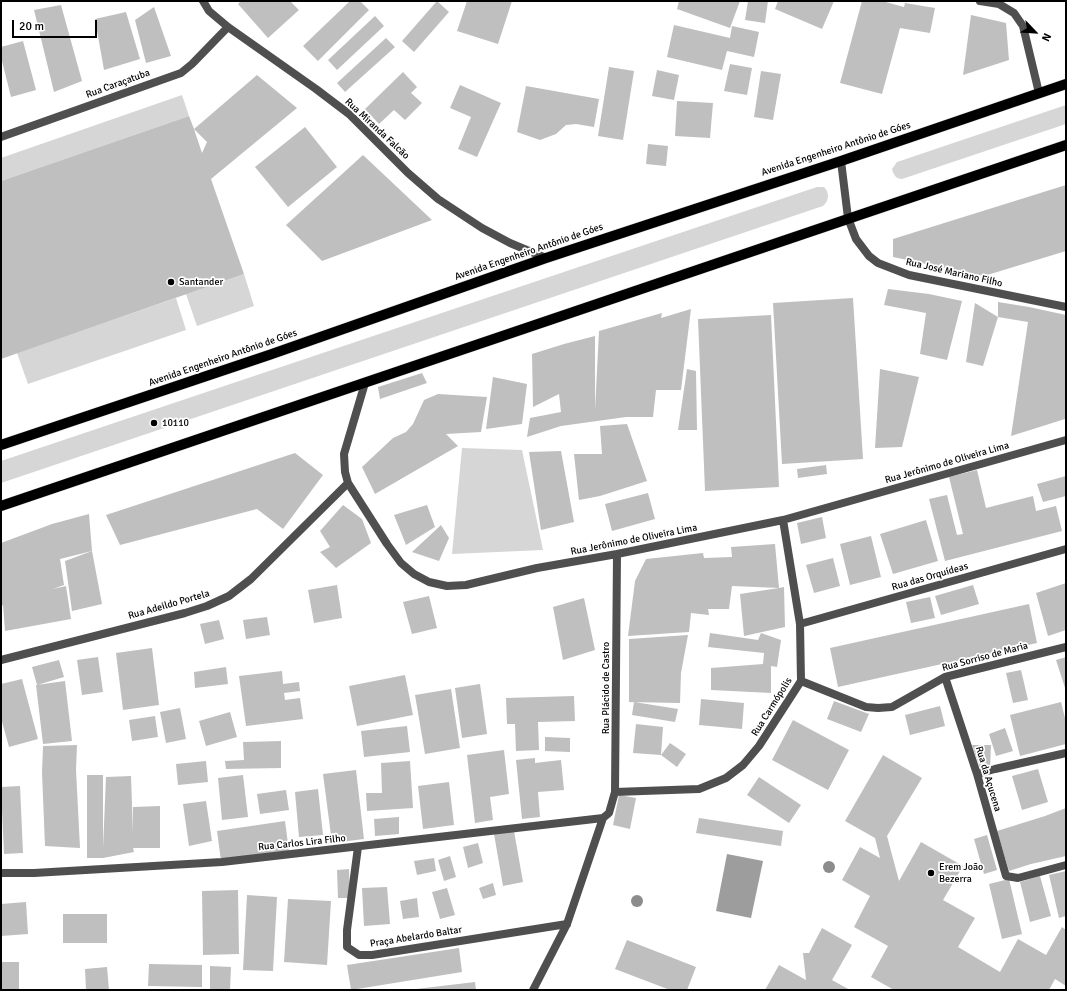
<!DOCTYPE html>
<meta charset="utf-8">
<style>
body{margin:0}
#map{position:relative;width:1067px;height:991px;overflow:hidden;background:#fff;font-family:Signika,sans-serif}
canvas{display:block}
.frame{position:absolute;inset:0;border:2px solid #000;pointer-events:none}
.north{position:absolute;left:1015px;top:12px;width:40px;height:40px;-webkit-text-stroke:3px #fff;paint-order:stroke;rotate:115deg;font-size:11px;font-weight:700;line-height:16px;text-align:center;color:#000}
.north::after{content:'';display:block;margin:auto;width:14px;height:18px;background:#000;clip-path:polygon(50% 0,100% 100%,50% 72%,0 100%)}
.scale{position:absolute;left:12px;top:20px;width:85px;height:18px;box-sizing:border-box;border:2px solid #000;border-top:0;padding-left:5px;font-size:12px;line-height:14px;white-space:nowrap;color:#000;-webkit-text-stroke:3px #fff;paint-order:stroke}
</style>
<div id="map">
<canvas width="1067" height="991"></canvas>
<div class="frame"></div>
<div class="north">N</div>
<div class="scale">20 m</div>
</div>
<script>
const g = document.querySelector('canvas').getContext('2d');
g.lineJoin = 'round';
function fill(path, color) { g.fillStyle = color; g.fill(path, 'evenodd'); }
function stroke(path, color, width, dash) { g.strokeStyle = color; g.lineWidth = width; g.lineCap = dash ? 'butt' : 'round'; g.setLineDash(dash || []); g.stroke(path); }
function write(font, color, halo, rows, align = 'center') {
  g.font = font + ' Signika,sans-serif'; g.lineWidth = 3.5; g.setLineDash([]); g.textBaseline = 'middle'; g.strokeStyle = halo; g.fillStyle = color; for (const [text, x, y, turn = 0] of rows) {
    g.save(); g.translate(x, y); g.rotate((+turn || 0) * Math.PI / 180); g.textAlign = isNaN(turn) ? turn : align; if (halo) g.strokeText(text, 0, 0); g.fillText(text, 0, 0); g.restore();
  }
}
fill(new Path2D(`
 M182,95L189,116L1,181V158Z
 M1066,105V124L902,179C896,179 893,174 892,169L897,162Z
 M817,187H824C830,193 829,201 823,206L1,483V461Z
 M244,274L254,306L197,326L186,294Z
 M176,298L186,330L28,384L17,353Z
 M462,448L522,450L543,550L452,554Z`), '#d6d6d6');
fill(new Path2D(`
 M727,854L763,861L751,918L716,911Z`), '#9d9d9d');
fill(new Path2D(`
 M241,1H290L299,10L268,38L238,4Z
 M350,1H360L369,10L318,61L303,46Z
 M437,1L449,12L414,52L402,41Z
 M467,1H512L498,44L457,31Z
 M679,1H740L730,28L677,9Z
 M748,1H768L765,23L745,20Z
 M778,1H834L822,29L775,9Z
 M862,1H882L904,7L905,3L935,8L930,33L900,28L882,94L840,83Z
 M61,5L82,81L54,92L34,10Z
 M154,7L171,56L146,63L135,20Z
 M126,12L140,59L104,70L95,19Z
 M971,15L1006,23L1009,60L963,75Z
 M375,16L384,26L337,70L328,60Z
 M674,25L730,38L732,26L759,32L754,57L727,51L722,70L667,57Z
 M386,38L395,47L345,92L337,83Z
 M23,41L36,90L11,97L1,57V47Z
 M730,64L752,68L747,95L724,91Z
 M609,67L634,71L623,140L598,136Z
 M657,70L679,75L674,100L652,96Z
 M761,71L781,74L773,120L754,117Z
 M403,72L417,87L411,93L422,103L405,120L394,110L379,124L365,109Z
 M257,75L297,108L211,179L244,274L1,359V181L189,116L194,129L202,153L207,142L194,129Z
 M460,85L501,103L477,157L458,149L471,117L450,108Z
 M526,86L599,99L594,127L576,124L566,125L556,134L540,140L517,132Z
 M677,101L713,103L710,138L675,136Z
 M305,127L337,167L288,207L255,167Z
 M648,144L668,146L666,166L646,164Z
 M363,155L432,220L322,261L286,225Z
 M1066,185V251L984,276L893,257V239Z
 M888,289L929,294L962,301L947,360L920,354L926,313L884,305Z
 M853,298L863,459L782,464L773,303Z
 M998,302L1029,307L1066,315V411L1065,419L1011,436L1028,322L998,317Z
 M975,303L998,317L983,366L966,362Z
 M691,309L681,390H656L653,417H626L561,426L527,437L530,418L561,412L559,394L533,407L532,354L564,344L595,336V410L599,331L662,313L661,318Z
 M771,315L779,487L705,491L698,319Z
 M687,369L696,371L697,430H678Z
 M880,369L919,377L902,447L875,448Z
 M422,373L427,383L380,399L378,387Z
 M493,377L527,384L522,424L486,429Z
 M438,394L487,397L481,432L446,434L458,446L375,494L362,467L393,438L406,432L413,424L424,400Z
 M627,424L647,481L600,496L579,500L574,454H602L600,426Z
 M561,451L574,522L541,530L529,452Z
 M295,453L323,475L283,529L257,509L120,545L106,515Z
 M826,465L827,474L798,478L797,469Z
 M977,470L986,508L1033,496L1036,511L1056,506L1062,531L945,561L929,499L947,495L957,535L963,534L949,477Z
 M1066,476V496L1043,502L1037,484Z
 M648,493L655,519L612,531L605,504Z
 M343,505L362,519L371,543L336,568L320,552L330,547L320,531Z
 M427,505L435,527L406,545L394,515Z
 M89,514L92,551L60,559L64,585L53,589L66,586L71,619L5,631L3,605L1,606V543L52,524Z
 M822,517L826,538L801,544L797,523Z
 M926,520L938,561L893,574L880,534Z
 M441,525L449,538L439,561L412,552Z
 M871,536L881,577L850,585L840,544Z
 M775,544L779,588L784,587L785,627L744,636L740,594L779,588L732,586L729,609H708L709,615L691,613L689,632L628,636L635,581L646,559L703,553L704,558L732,557L731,547Z
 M92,551L102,604L72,611L65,561Z
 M833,558L840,586L814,593L806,565Z
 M1066,583V630L1048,636L1036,593Z
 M337,585L342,618L314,623L308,590Z
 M973,585L979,604L941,615L935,596Z
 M429,596L437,628L412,634L403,602Z
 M930,597L935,618L911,623L906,602Z
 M584,598L595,650L563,660L553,607Z
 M1029,604L1037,643L838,687L830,648Z
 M267,617L270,635L246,639L243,620Z
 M219,620L224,639L205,644L200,624Z
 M710,633L758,640L761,633L781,640L777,667L771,666V693L711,690V668L763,664L764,653L708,647Z
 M688,635L681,673L680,703L629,702V639Z
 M152,648L159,705L123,710L116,653Z
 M98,657L103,692L82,695L77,660Z
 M1066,657V691L1056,660Z
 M59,660L64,677L37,685L32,667Z
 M226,667L228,684L195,688L194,672Z
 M1021,670L1028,700L1013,703L1006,673Z
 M282,671L283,684L299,682L300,691L284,693L285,700L300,698L303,719L246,726L239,676Z
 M405,675L413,715L357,726L349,686Z
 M22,679L38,739L9,747L1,718V684Z
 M65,681L72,741L43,744L36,685Z
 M480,684L487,734L462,738L455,688Z
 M451,689L460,748L425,754L415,695Z
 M574,696L575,721L538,722L539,750L516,751L515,724H507L506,698Z
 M701,699L744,703L742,729L699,725Z
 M834,701L869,714L861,732L827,719Z
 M634,702L678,709L675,722L632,715Z
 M1061,702L1066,722V744L1020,756L1010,715Z
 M940,706L945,726L910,735L905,715Z
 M180,708L186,739L166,743L160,712Z
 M230,712L237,737L206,746L199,721Z
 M155,716L158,737L132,741L129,720Z
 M793,720L849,750L828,790L772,760Z
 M636,724L663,727L661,755L633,753Z
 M407,726L410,752L364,757L361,731Z
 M1005,728L1013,751L996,756L989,734Z
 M545,737L570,738V752L545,751Z
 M281,741V768L226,769L225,761L244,760L243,742Z
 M670,743L686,754L677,767L661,755Z
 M77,745L76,770L80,848L45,846L42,773L43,746Z
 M972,745H991L990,769L980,768Z
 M504,750L509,794L490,797L493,820L475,823L467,755Z
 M883,755L922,778L887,836L899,881L921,842L963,866L943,900L975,918L958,947L1000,972L1018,939L1046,955L1062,927L1066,930V986L1055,979L1049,990H894L871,977L888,946L854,927L870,896L842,880L860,847L880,858L875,838L845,821Z
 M535,758V763L561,760L564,790L538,792L540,817L522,819L516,760Z
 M206,761L208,782L178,785L176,764Z
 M410,761L413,808L367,811L366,793H382L381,763Z
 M1038,769L1048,802L1022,810L1012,776Z
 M356,770L364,839L332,843L323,774Z
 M87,775H103V848L106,777L131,776L133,833V807L160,806V848H133L134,852L103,858H87Z
 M243,775L248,817L222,820L218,778Z
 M759,777L801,805L789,823L747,795Z
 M449,782L454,825L423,829L418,786Z
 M20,786L23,853L4,854L1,787Z
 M318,789L323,835L299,837L295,792Z
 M286,790L289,810L260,814L257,794Z
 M619,795L636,798L630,829L613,825Z
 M206,801L212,841L189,846L183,804Z
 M1066,808V856L1031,864L1009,871L997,831L1045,816Z
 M399,817V834L375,836L374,819Z
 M699,818L783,831L781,846L696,833Z
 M285,821L289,851L221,861L217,831Z
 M514,831L523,882L503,886L494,834Z
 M987,835L997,870L984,874L974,839Z
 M478,843L483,863L468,868L463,847Z
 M450,856L456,877L444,881L438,860Z
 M434,858L436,871L417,875L414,861Z
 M349,869L350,898H338L337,870Z
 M1066,871V916L1059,918L1049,875Z
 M1040,876L1051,916L1030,922L1020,882Z
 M1009,879L1022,934L1002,939L989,884Z
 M493,883L496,895L483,899L479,888Z
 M387,887L390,924L364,926L362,888Z
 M447,888L455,915L440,919L432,892Z
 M238,890L239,954L203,955L202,891Z
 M247,895L277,897L273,971L243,970Z
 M417,898L419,917L403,919L400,901Z
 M288,899L331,901L327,965L284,962Z
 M26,902L28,934L1,936V904Z
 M63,914H107V943H63Z
 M822,928L852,945L832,980L850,990H765L779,965L806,980L803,953H809Z
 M627,940L696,967L687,990H670L615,969Z
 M459,948L462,972L351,990L347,965Z
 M1,962H19V990H1Z
 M149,964L202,965V987L148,986Z
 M210,966L231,967L230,990H210Z
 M107,967L109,990H86L85,969Z
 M475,982L476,990H416V989Z`), '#bfbfbf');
const primary = new Path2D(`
 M1,445L269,355L546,258L841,161L1066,84
 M1,506L1066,145`);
stroke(primary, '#dbdbdb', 11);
stroke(new Path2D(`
 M203,1L209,11L228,27L316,89L349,114L408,173L438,199L482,228L510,243L546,258
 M980,1L999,4L1014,13L1023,26L1039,93
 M1,137L181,73L192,64L228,27
 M841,161L848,218L856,239L869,256L878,263L909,275L1066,307
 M365,383L344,454L345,472L348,483L387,544L401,563L414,574L429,582L447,586L466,585L537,568L617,554L783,520L1066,440
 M800,624L1066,549
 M1,660L185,613L207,606L229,596L251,579L348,483
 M945,677L977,774L1006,876L1018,878L1066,865
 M801,681L866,707L878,708L892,707L945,677L1066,647
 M977,774L995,769L1066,753
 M615,792L699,789L726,778L743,765L759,746L801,681L800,624L783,520
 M603,818L609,813L615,792L617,554
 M358,847L347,930V947L359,955H372L567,924
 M1,873H34L222,862L603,818
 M533,990L567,924L603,818`), '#4f4f4f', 8);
stroke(primary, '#000', 10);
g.fillStyle = '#8c8c8c';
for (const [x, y] of [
 [829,867],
 [637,901]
]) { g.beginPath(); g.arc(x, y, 6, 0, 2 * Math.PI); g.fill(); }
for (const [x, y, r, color] of [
 [171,282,4,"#000"],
 [154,423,4,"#000"],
 [931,873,4,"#000"]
]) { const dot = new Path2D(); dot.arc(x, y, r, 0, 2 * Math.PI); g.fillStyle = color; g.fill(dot); stroke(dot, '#fff', 1.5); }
write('10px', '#000', '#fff', [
 ["Rua Caraçatuba",118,84,-20],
 ["Rua Miranda Falcão",377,129,43],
 ["Avenida Engenheiro Antônio de Góes",836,149,-18],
 ["Avenida Engenheiro Antônio de Góes",529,252,-19],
 ["Rua José Mariano Filho",954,273,13],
 ["Avenida Engenheiro Antônio de Góes",223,358,-19],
 ["Rua Jerônimo de Oliveira Lima",947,463,-16],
 ["Rua Jerônimo de Oliveira Lima",634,540,-11],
 ["Rua das Orquídeas",930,577,-16],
 ["Rua Adeildo Portela",169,605,-16],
 ["Rua Sorriso de Maria",985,657,-15],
 ["Rua Plácido de Castro",606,688,-90],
 ["Rua Carmópolis",772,707,-58],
 ["Rua da Açucena",988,779,73],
 ["Rua Carlos Lira Filho",302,843,-6],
 ["Praça Abelardo Baltar",416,937,-9]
]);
write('10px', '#000', '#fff', [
 ["Santander",179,282],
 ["10110",162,423],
 ["Erem João",939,867],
 ["Bezerra",939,879]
], 'left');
</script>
